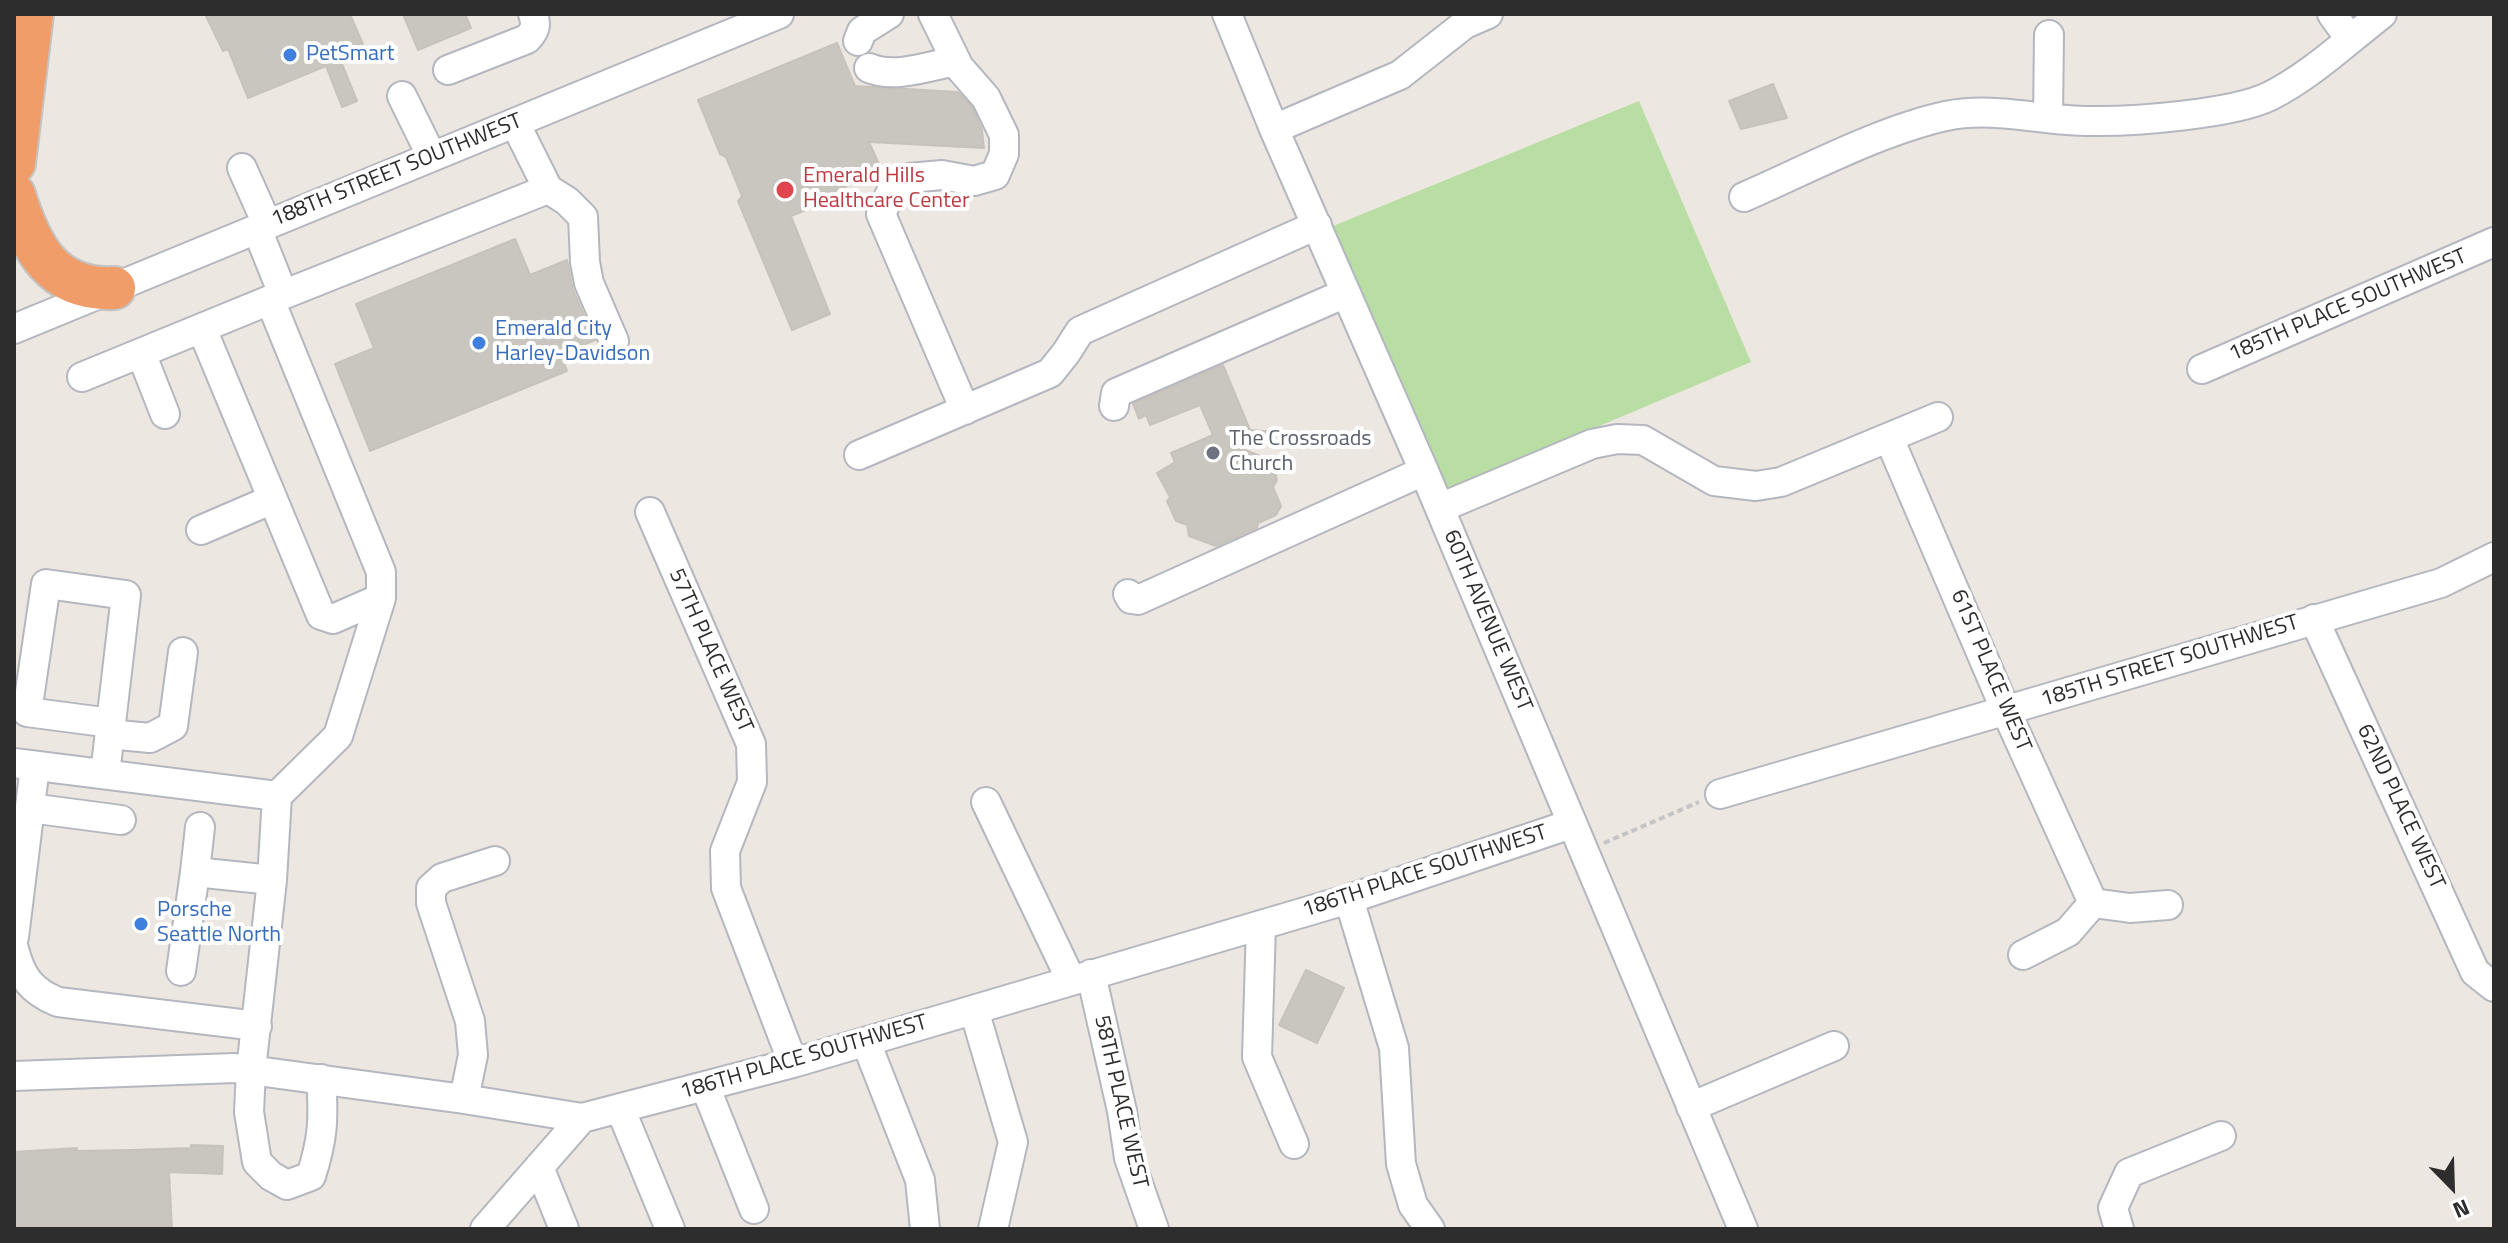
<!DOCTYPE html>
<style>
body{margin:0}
#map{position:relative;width:2508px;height:1243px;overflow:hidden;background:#ede7e1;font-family:"Titillium Web",sans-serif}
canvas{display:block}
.frame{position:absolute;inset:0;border:16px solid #2d2d2d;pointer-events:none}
.north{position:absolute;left:2412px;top:1147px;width:80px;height:80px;-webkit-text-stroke:6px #fff;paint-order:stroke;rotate:157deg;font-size:22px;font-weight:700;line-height:32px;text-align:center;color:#2d2d2d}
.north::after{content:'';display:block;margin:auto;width:28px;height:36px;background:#2d2d2d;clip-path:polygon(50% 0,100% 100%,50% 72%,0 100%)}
</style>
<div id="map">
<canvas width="2508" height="1243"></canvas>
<div class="frame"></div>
<div class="north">N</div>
</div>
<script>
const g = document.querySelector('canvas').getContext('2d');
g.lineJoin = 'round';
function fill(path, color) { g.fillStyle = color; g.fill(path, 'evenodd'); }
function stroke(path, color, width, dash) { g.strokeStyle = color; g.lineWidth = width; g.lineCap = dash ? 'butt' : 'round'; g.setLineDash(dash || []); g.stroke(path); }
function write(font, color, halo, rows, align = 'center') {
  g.font = font + ' "Titillium Web",sans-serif'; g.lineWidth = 8; g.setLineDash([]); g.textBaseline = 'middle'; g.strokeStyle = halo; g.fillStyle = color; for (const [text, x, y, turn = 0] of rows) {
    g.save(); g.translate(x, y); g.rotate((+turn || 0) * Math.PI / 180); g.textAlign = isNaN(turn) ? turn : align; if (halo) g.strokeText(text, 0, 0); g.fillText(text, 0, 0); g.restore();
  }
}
fill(new Path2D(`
 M1639,101L1751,362L1443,492L1333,226Z`), '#b9dea3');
const building = new Path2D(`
 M205,14H350L365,49L340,59L357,101L342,107L326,66L248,98L228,49L223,51Z
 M403,14H465L471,28L418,50Z
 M837,43L855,86L958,92L972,107L982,130L984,148L869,142L882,171L833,192L836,198L791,216L830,314L792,330L738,201L742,196L726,157L720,154L698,100Z
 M1773,84L1787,118L1741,129L1729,101Z
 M515,239L530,275L567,260L573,290L595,340L561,354L567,371L370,451L335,364L374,348L356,304Z
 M1223,365L1250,430L1278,432L1243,449L1272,461L1277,480L1273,487L1281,506L1276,515L1258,523L1257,528L1216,546L1189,536L1187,525L1176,521L1167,501L1170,497L1157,473L1175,462L1171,453L1213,435L1200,405L1150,425L1146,415L1139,419L1133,404Z
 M1306,970L1344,988L1317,1043L1279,1025Z
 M191,1145L223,1146L222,1174L169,1172L172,1229H14V1152L77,1148V1151L130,1150L191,1148Z`);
fill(building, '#c9c5bf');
stroke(building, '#c8c3ba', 2);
const minor = new Path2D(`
 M933,14L959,67L986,98L1004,135V154L995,175L974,181L942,175L909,178L890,194L881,214L965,410
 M1227,14L1274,129L1424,471L1743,1229
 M2332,14L2350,39
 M858,41L862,31L889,14
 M869,68C895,79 929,66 956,61
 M448,70L527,39C535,31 537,25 533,14
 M402,96L432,157
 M2048,118L2049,35
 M515,123L548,189L567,201L583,217L585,262L589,283L614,341
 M1274,129L1400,75L1465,24L1488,14
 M242,168L267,224
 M1744,197C1806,170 1881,130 1946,116C1994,106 2042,121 2090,121C2132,122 2234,114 2270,96C2310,76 2346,42 2382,14
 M257,229L283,294
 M14,329L779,14
 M202,329L321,615L333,619L381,598
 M141,353L165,414
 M2202,369L2494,242
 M82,377L270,300
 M1114,406L1116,393L1346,293
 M1889,438L2006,711L2093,903
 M859,455L1050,373L1066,353L1080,331L1317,225
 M1440,508L1592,444L1617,439L1643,440L1714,481L1756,486L1781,482L1938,417
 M650,512L751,744L752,782L725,851L726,888L793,1063
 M201,530L273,499
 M1128,594L1131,599L1138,600L1424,471
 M2314,619L2475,972L2494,987
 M109,734L150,738L173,726L183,652
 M14,763L277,796L272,880L251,1070L249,1112L257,1162L271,1176L287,1185L311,1176C323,1139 324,1118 321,1079
 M105,774L111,723L126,595L46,584L27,712L111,723
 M1720,794L2441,583L2494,557
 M277,796L338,736L381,598V572L270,300L548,189
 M986,802L1071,980
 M30,808L121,820
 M195,872L200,827
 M1349,899L1394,1048L1401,1164L1413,1205L1430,1229
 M1261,925L1257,1057L1294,1144
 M14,937L35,766
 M14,949C21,977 31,991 58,1002L257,1026
 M2023,955L2068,932L2093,903L2130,908L2168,905
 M181,971L195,872L272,880
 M1091,974L1122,1111L1129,1158L1154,1229
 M974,1010L1013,1142L993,1229
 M866,1042L920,1180L925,1229
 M14,1076L235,1068L464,1099L582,1118L793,1063L1349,899L1571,824
 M705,1086L754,1209
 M464,1099L473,1055L470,1021L431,903V888L442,878L495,861
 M1691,1107L1834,1046
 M620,1108L670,1229
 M539,1167L564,1229
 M485,1229L582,1118
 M2119,1229L2113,1208L2129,1173L2221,1136`);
const highway = new Path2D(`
 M14,163L32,14
 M14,195C30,247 52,291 114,288`);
stroke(minor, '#b4b7bf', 32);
stroke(highway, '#c4c4c4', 46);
stroke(new Path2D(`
 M1604,843L1699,802`), '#c4c4c4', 4, [6, 4]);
stroke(minor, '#fff', 28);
stroke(highway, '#f09d69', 42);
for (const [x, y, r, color] of [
 [290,55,8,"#3f7fe0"],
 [785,190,10,"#e0444e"],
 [479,343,8,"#3f7fe0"],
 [1213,453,8,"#6b7280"],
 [141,924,8,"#3f7fe0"]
]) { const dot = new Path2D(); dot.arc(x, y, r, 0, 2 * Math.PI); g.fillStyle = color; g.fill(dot); stroke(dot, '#fff', 3); }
write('22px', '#366cbe', '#fff', [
 ["PetSmart",306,55],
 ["Emerald City",495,330],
 ["Harley-Davidson",495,355],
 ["Porsche",157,911],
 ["Seattle North",157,936]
], 'left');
write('22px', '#2d2d2d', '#fff', [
 ["188TH STREET SOUTHWEST",397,171,-22],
 ["185TH PLACE SOUTHWEST",2348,306,-23],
 ["60TH AVENUE WEST",1487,621,67],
 ["57TH PLACE WEST",710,651,66],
 ["185TH STREET SOUTHWEST",2170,662,-17],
 ["61ST PLACE WEST",1990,671,67],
 ["62ND PLACE WEST",2400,807,65],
 ["186TH PLACE SOUTHWEST",1425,872,-18],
 ["186TH PLACE SOUTHWEST",804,1058,-16],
 ["58TH PLACE WEST",1120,1102,77]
]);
write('22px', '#be3a42', '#fff', [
 ["Emerald Hills",803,177],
 ["Healthcare Center",803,202]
], 'left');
write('22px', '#5b616d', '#fff', [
 ["The Crossroads",1229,440],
 ["Church",1229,465]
], 'left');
</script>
